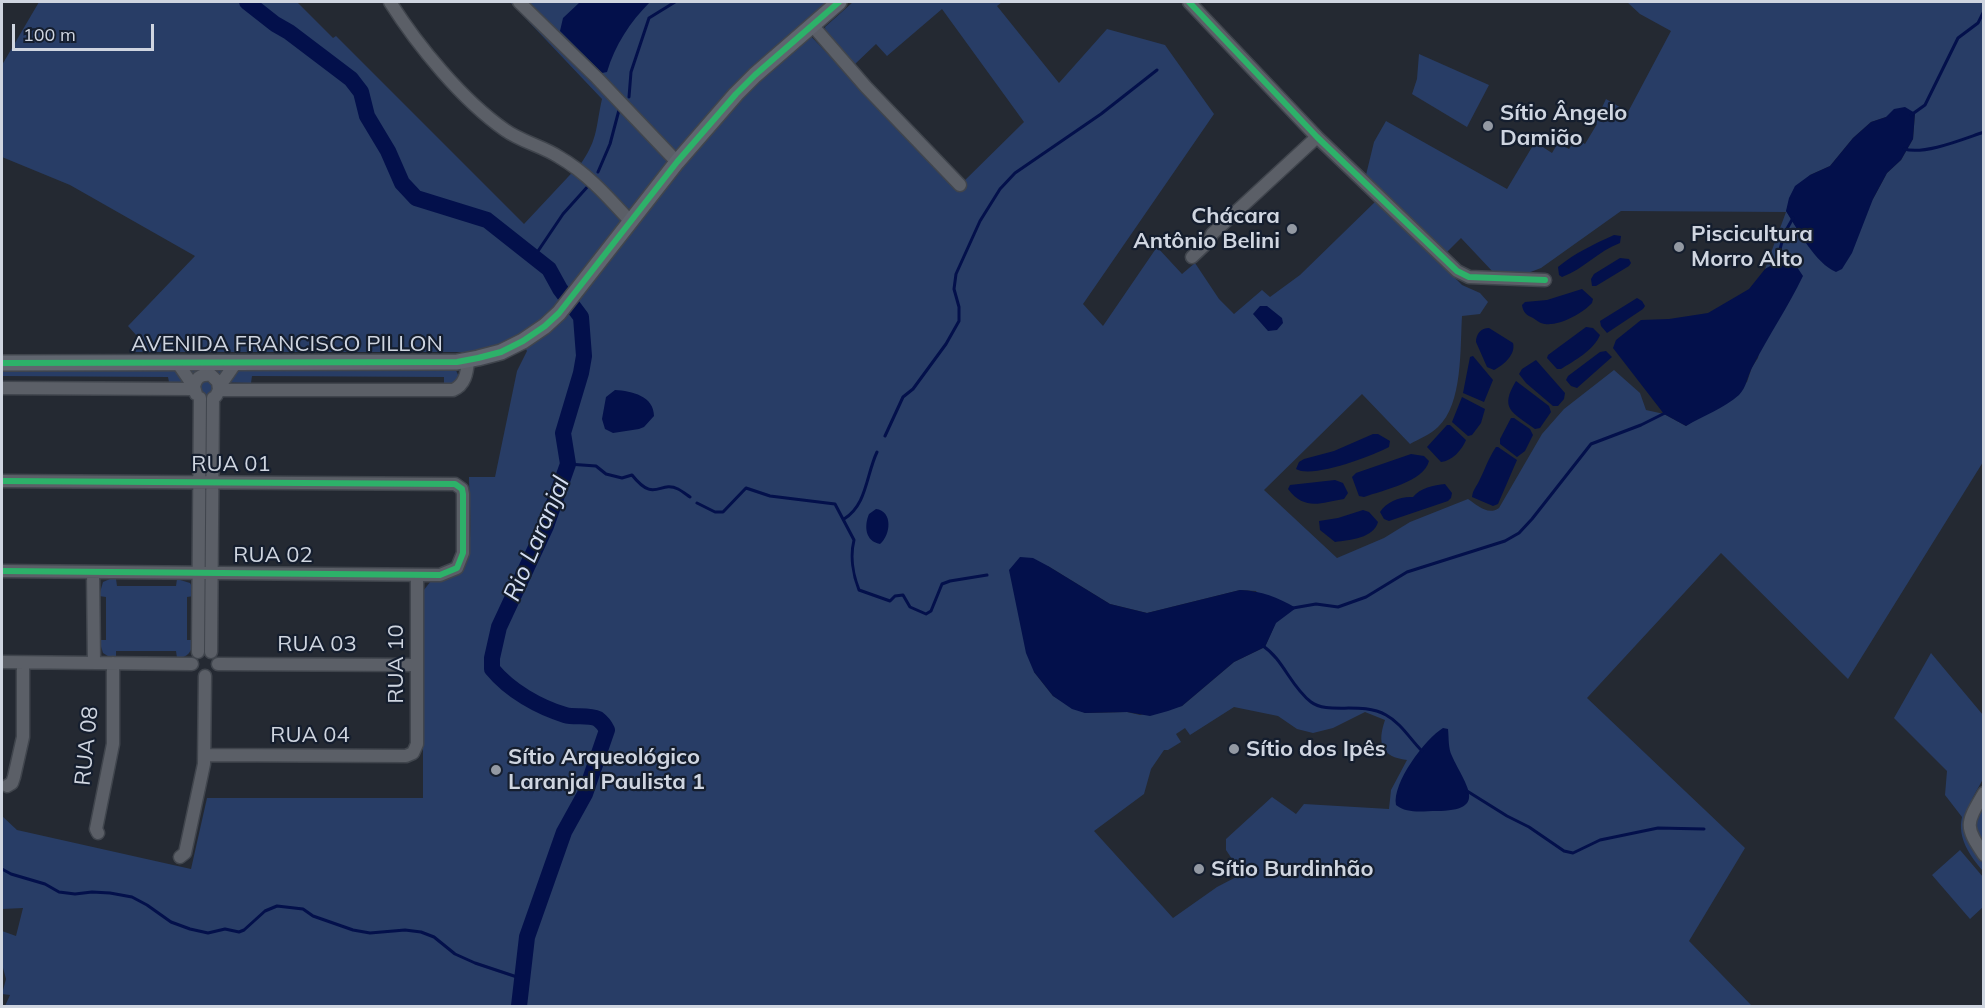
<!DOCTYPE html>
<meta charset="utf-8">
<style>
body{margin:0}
#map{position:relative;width:1985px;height:1008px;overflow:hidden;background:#242932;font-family:Mulish,sans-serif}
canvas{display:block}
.frame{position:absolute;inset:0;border:3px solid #cfd5e0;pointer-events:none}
.scale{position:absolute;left:12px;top:24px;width:142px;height:27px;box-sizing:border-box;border:3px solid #cfd5e0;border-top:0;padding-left:8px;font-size:18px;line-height:21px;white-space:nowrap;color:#cfd5e0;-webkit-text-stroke:4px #151e2e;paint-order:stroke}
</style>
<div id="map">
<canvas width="1985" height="1008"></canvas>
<div class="frame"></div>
<div class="scale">100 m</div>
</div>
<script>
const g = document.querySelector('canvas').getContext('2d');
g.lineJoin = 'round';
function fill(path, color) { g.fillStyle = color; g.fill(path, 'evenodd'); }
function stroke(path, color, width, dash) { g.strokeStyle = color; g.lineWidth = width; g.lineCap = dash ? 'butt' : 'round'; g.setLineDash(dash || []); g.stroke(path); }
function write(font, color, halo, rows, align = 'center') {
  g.font = font + ' Mulish,sans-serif'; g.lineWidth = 4.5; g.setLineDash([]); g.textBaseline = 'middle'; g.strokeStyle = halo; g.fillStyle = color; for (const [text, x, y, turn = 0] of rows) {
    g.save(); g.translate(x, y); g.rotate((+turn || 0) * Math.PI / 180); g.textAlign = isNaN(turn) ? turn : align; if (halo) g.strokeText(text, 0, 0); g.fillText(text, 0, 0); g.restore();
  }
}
fill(new Path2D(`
 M39,2H297L333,38L336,36L524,224L582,162C598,139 596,125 602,99L510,2H827L800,25L957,188L1024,122L942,9L887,56L876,44L854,65L826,34L825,27L853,2H1002L997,6L1059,83L1107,29L1165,45L1214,114L1083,304L1103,326L1157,247L1182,274L1195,263L1219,299L1234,314L1262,290L1270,297L1300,275L1377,200L1462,285L1480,293L1488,302L1480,314L1462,316C1460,348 1463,404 1438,427C1431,434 1419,439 1410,444L1362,394L1264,490L1337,558L1384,538L1410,522L1468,499C1477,505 1488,516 1499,508L1542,434L1564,409L1614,370L1640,393L1646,410L1664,414L1686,426L1747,382L1752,367L1758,358L1777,262L1765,269L1786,212L1621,211L1541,268L1528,273L1493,272L1461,238L1444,255L1365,179L1374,142L1386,121L1507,189L1535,142L1552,153L1558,143L1569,149L1576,139L1585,144L1597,124L1595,122L1606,99L1628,112L1671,31L1640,14L1627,2H1983V462L1848,679L1721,553L1587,698L1745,848L1689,941L1752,1006H5L10,995L2,994L6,979L2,964V931L16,936L23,908L2,909V816L17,830L191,869L207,798H423V591L431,581C442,578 453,579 462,571C475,559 469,496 469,477H495L517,371L527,351L519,337L499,346L467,352H135L137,336L128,326L195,256L70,185L2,157V65ZM1915,113L1913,139L1901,160L1887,173L1873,199L1809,247L1786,211L1810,175L1830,166L1853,138L1871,122L1886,117ZM1048,566L1110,604L1147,613L1240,590L1256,591L1276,622L1265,647L1234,662L1182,706L1140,715L1127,712L1085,713L1053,696L1034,672ZM1234,707L1278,716L1297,729L1313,733L1333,728L1365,712L1385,720C1377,743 1381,757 1407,760L1391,790L1389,809L1304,804L1296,814L1272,797L1226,839V850L1242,874L1217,887L1173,918L1094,831L1144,794L1151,769L1164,750H1168L1181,742L1176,734L1185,728L1190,735Z
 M1419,54L1489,85L1467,127L1412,94L1417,79Z
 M455,368L459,377L456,384H444V377L252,376L251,383L214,382V390L206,396L201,394L199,382H169L168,377L2,376V370Z
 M110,579H116L117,586H176L177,579L190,583L195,592L194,596L187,597V640H194C192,651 188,658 177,658L176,651H116V658H111L103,653L99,640H106V597L99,596L103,582Z
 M1931,653L1983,715V779L1972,799L1983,805V871C1970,856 1957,838 1962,817L1945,795L1947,771L1894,718Z
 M1960,850L1983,877V907L1970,919L1932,875Z`), '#283d66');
fill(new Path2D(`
 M580,2H650C630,22 615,45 607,72L602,73L560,31L563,18Z
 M1905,107L1915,113L1913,139L1901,160L1887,173L1873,199L1852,253L1842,269L1836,272C1815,263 1798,230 1786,211L1789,198L1795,186L1810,175L1830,166L1853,138L1871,122L1886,117L1894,109Z
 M1614,235L1621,236L1620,243C1598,251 1584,269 1562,277L1559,275L1558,267C1575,253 1594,244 1614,235Z
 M1620,258L1629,259L1631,263L1629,266L1596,286H1592L1591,279L1594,274Z
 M1778,262L1797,267L1803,276C1788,307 1769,335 1753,366C1747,376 1747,387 1739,395C1724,408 1703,416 1686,426L1664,414L1613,348L1616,340L1641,320L1669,319L1708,313L1749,289L1765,269Z
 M1582,289L1593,299L1592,303C1583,313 1560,326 1545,324C1541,324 1536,320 1533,318C1526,315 1523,312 1522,305L1525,302L1547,300Z
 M1637,298L1642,301L1645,306L1643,309L1607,333L1601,326L1600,321Z
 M1260,306H1267L1282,318L1283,323L1277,330L1268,331L1253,314Z
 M1586,327L1593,328L1600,335C1594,350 1574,361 1561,369H1557L1547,358L1548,355Z
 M1489,328L1513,343C1516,354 1504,365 1494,370L1487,367L1476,342C1476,334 1481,328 1489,328Z
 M1606,351L1612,357L1577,388L1571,386L1566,380L1568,376L1600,352Z
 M1473,356L1493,380L1484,402L1463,393L1470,357Z
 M1536,360L1565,393L1564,399L1558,406H1553L1526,383L1519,374L1522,369Z
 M1516,381L1549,406L1551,412L1540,428L1535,429C1512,412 1499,409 1516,381Z
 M615,390C632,391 654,396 654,416L644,427L639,429L613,433L605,429L602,419L606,397Z
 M1462,397L1485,409L1481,423L1472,435L1468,436L1452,422Z
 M1511,418H1514L1530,429L1533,435L1525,451L1517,457L1500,444V439Z
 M1447,425H1450L1466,440C1462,450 1452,461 1441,462L1427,447Z
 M1373,434H1378L1390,441L1389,447C1372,456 1312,479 1296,469L1299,462L1304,459L1334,451Z
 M1496,447H1498L1517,460L1498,504L1493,506L1472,497C1473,489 1477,486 1480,479C1486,467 1488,459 1496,447Z
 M1411,454L1424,456L1429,461C1424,482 1383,490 1364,497L1359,496L1352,477L1356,473Z
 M1335,480L1343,483L1348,493L1344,499C1320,503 1305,511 1288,489L1290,485Z
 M1445,484L1452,493L1451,498L1448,501L1389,521L1384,519L1380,512C1386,502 1401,496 1413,497C1420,488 1434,485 1445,484Z
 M876,509C893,511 891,535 880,544C865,541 864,526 869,514Z
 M1363,510L1369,512L1378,522C1374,538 1350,540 1335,542L1320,530L1319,521L1338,518Z
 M1020,557L1033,558L1048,566L1110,604L1147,613L1240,590C1262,591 1277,597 1296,608L1276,623L1265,647L1234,662L1182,706L1168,711L1150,716L1127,712L1085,713L1072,709L1053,696L1034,672L1026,653L1009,570Z
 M1443,728L1448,729C1449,738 1448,748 1452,756C1465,785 1490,811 1436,811C1423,811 1407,814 1396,805C1392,783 1425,739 1443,728Z`), '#03104b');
stroke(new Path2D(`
 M629,97L631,72L649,18L675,2
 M1911,115L1925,105L1958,38L1978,23L1984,11
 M1904,149C1925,155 1963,139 1984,132
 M598,172L610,144L619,110
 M534,257L563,214L589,185
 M1776,265L1784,234L1793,218
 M885,436L903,397L913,389L946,344L959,321V307L954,289L956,274L980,221L1000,189L1015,173L1101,114L1157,70
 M568,464L596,466L606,474L622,478L632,475C655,504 659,480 678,489C682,491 687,495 690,497
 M697,503L715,512H723L746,488L770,496L835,504L854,540C850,556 853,575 859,590L890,601L895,596L903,595L910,607L926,614L931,611L942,584L950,581L987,575
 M844,519C867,505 866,475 877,452
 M1293,608L1316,604L1338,607L1366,597L1407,572L1505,541L1519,533L1532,519L1591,444L1641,425L1665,413
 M1263,646C1283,659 1291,687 1311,702C1328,715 1361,701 1386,715C1401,723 1410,739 1422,751
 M1467,791L1507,816L1529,827L1564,851L1573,853L1600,840L1658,828L1704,829
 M2,869L11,874L45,884L59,892L75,894L92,892L110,893L132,897L147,905L171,922L190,929L208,933L225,929L239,932L244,930L265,911L277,906L303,909L313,916L353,930L370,933L405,930L421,932L434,937L455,954L475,963L523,979`), '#03104b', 3);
stroke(new Path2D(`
 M247,2L275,24L289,32L351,79L361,92L367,116L388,151L402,183L416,198L487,220L549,269L560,289L581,317L584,356L581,373L563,433L568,464L546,526L499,627L492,658V669C510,691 539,707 565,715C575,718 588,714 598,719C602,722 605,726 607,730L585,794L564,832L527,937L519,1006`), '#03104b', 16);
const minor = new Path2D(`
 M390,2C418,46 462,100 505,130C522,142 542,146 559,157C587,173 608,197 630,221
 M519,2L597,78L677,162
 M1189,2L1317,137L1457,271L1469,277L1545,280
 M812,25L866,87L960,185
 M1192,257L1209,241L1212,234L1317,137
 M177,362L194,387L196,394
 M194,387C196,377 201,374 211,375L218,382L219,390L216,396
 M219,387L237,361
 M2,388L194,389
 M219,390H453C465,385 467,373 468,361
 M2,481L455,484L462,489L463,494V553L457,568L440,575L2,571
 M93,572L94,663
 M198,652L200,398
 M211,652L213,398
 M2,662L192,664
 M218,664L417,665
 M205,755L406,756L413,753L417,744V575
 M7,786L12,783L14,777L23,737V663
 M1984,793C1966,824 1964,825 1984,855
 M98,833L96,829L113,744V663
 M180,857L185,853L204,764L205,676`);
const major = new Path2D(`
 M2,363L457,362L478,358L501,352L523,341L545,326L559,313L677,162L736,94L755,75L839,2`);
stroke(minor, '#40454d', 15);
stroke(major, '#40454d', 18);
stroke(minor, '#5b5f67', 12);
stroke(major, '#60656f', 15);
stroke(new Path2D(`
 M1189,2L1317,137L1457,271L1469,277L1545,280
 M2,363L457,362L478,358L501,352L523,341L545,326L559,313L677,162L736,94L755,75L839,2
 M2,481L455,484L462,489L463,494V553L457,568L440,575L2,571`), '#2db169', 6);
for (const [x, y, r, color] of [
 [1488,126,6,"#9399a3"],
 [1292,229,6,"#9399a3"],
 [1679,247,6,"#9399a3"],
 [1234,749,6,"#9399a3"],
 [496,770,6,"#9399a3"],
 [1199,869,6,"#9399a3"]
]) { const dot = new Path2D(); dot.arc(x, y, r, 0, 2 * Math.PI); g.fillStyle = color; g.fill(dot); stroke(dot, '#151e2e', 2); }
write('bold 22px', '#cfd5e0', '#151e2e', [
 ["Sítio Ângelo",1500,113],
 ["Damião",1500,138],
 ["Chácara",1280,216,"right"],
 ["Antônio Belini",1280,241,"right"],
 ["Piscicultura",1691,234],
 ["Morro Alto",1691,259],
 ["Sítio dos Ipês",1246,749],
 ["Sítio Arqueológico",508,757],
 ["Laranjal Paulista 1",508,782],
 ["Sítio Burdinhão",1211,869]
], 'left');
write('22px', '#cfd5e0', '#151e2e', [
 ["AVENIDA FRANCISCO PILLON",287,344],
 ["RUA 01",231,464],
 ["RUA 02",273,555],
 ["RUA 03",317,644],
 ["RUA 10",396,664,-90],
 ["RUA 04",310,735],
 ["RUA 08",87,746,-84]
]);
write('italic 24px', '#d4def2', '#151e2e', [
 ["Rio Laranjal",537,539,-67]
]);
</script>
